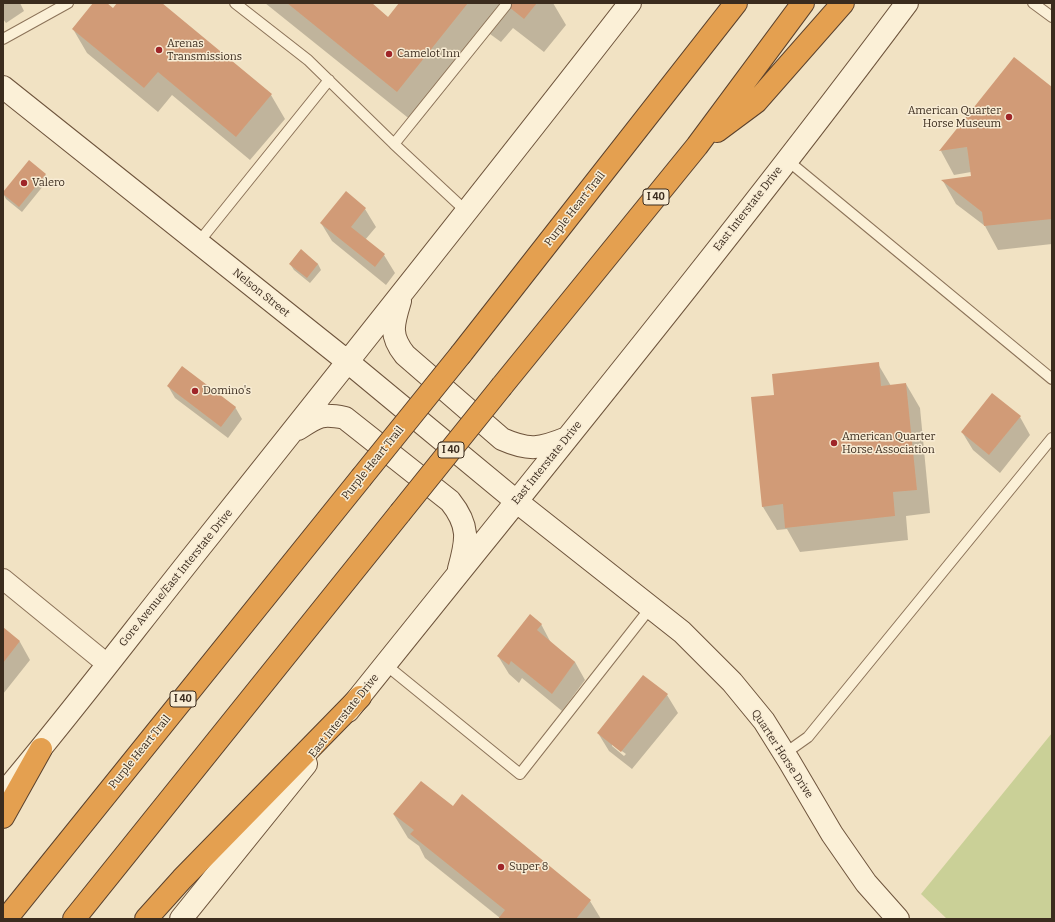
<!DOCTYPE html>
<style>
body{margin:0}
#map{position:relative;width:1055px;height:922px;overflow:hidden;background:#f1e2c3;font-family:Bitter,serif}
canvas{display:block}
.frame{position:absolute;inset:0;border:4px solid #3b2c1e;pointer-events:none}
</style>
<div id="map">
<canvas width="1055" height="922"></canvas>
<div class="frame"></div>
</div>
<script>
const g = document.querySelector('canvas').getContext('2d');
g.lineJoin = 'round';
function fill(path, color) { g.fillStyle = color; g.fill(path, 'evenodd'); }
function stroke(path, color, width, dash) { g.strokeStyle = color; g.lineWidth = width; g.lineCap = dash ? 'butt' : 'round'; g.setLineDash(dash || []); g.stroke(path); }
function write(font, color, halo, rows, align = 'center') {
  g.font = font + ' Bitter,serif'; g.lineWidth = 3; g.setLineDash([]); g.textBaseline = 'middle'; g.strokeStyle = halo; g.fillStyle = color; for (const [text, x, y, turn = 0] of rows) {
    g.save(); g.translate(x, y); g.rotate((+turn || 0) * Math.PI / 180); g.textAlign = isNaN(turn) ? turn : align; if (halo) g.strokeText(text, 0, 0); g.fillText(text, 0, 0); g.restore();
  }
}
fill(new Path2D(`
 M1052,733V919H947L921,894Z`), '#cad097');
fill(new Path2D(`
 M3,3H20L24,11L6,23L3,19Z
 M95,3H105L113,9L118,3H160L271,95L285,119L250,160L172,95L158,112L87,53L73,29Z
 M265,3H370L389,18L401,3H553L566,25L544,52L513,28L501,42L490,34L417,125Z
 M1014,58L1052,89V244L998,250L985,226L956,204L943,181L972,177L971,172L954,175L941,151Z
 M45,175L48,180L22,212L6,199L3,193Z
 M365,209L376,227L365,240L384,255L395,273L386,285L332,241L321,223Z
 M301,251L318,264L321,270L310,283L294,270L290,264Z
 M878,364L891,386L906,384L920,408L930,513L906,516L908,540L800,552L787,529L777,530L763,507L775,396Z
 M168,386L235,407L242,419L228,438L175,398Z
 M1020,417L1030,435L1000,473L973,450L962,432Z
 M541,624L551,643L575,662L585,680L562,711L522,678L519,683L509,674L498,656Z
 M3,629L20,642L30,660L3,694Z
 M667,695L678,713L632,769L609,751L598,733ZM612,744L626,754L624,756L612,746Z
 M453,808L590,901L601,919H499L500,918L425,858L419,846L408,838L394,815Z`), '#0003');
fill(new Path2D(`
 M93,3H107L113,8L117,3H162L272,94L236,137L158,72L144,88L72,29Z
 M287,3H372L388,17L399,3H468L397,92Z
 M504,3H537L524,19Z
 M1014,57L1052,87V219L984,226L982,212L941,180L971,176L967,147L939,151Z
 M29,160L46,174L19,207L3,194V192Z
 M346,191L366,208L351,227L385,254L375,267L320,223Z
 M301,249L318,264L307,278L289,264Z
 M879,362L881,386L906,383L917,490L893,492L895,516L785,528L783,504L762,507L751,397L774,395L772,374Z
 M182,366L236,407L221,427L167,386Z
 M992,393L1021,416L989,455L961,432Z
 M530,614L542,624L537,630L575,662L552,694L511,661L509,665L497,656Z
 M3,627L20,641L3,663Z
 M643,675L668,694L621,752L597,733Z
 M421,781L453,806L462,794L591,900L576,919H498L505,910L410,834L414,830L393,814Z`), '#d19b77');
const lane = new Path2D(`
 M235,3L308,60L394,144L506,5
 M1033,3L1052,17
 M3,39L68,3
 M394,144L467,212
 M787,160L1052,379
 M198,243L329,80
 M386,665L520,774L651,607
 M784,754L808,737L1052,438`);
const street = new Path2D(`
 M3,579L107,664`);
const secondary = new Path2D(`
 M3,87L348,362L516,501L682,632L732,682L764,721L789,761L832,834L866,883L898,919
 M400,301C393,324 389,335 405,355L502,439C529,451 540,449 567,438
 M298,429C318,416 321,413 345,418L450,501C470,526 467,540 459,569
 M348,711C536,476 727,244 907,3
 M3,794C74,710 140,622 209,536C350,359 491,182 630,3
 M181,919L306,764`);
const highway = new Path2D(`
 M717,131L756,102L843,3
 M461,354L736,3
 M502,386L697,146L803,3
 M3,817L41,749
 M6,919L361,478
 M74,919L400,513
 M146,919L182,879L360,697`);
stroke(lane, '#8c7359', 12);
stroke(street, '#8c7359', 22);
stroke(secondary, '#6e543c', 24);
stroke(highway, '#5a412d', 24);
stroke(lane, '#fbf0d7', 10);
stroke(street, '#fbf0d7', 20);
stroke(secondary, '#fbf0d7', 22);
stroke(highway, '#e4a050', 22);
const highwayBridge = new Path2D(`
 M361,478L461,354
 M400,513L502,386`);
stroke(highwayBridge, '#5a412d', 24, []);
stroke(highwayBridge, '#e4a050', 22);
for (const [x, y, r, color] of [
 [159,50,4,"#9f2528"],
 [389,54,4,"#9f2528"],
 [1009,117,4,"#9f2528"],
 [24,183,4,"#9f2528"],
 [195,391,4,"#9f2528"],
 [834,443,4,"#9f2528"],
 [501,867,4,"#9f2528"]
]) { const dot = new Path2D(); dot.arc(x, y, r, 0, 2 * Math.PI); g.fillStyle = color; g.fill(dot); stroke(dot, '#f8ecd4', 1.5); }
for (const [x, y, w] of [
 [656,197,26],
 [451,450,26],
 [183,699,26]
]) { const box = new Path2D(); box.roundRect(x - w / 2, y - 8, w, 16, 3); g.fillStyle = '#f8ecd4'; g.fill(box); stroke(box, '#3b2c1e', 1); }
write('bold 10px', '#3b2c1e', null, [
 ["I 40",656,197],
 ["I 40",451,450],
 ["I 40",183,699]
]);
write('11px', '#3b2c1e', '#f8ecd4', [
 ["Arenas",167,44],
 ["Transmissions",167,57],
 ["Camelot Inn",397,54],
 ["American Quarter",1001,111,"right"],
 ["Horse Museum",1001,124,"right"],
 ["Valero",32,183],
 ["Domino's",203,391],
 ["American Quarter",842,437],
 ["Horse Association",842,450],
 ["Super 8",509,867]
], 'left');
write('11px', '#3b2c1e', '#f8ecd4', [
 ["Purple Heart Trail",575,209,-52],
 ["East Interstate Drive",748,209,-52],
 ["Nelson Street",261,293,39],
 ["Purple Heart Trail",373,463,-51],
 ["East Interstate Drive",547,463,-51],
 ["Gore Avenue/East Interstate Drive",176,578,-51],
 ["East Interstate Drive",344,716,-51],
 ["Purple Heart Trail",140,752,-51],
 ["Quarter Horse Drive",782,754,57]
]);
</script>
